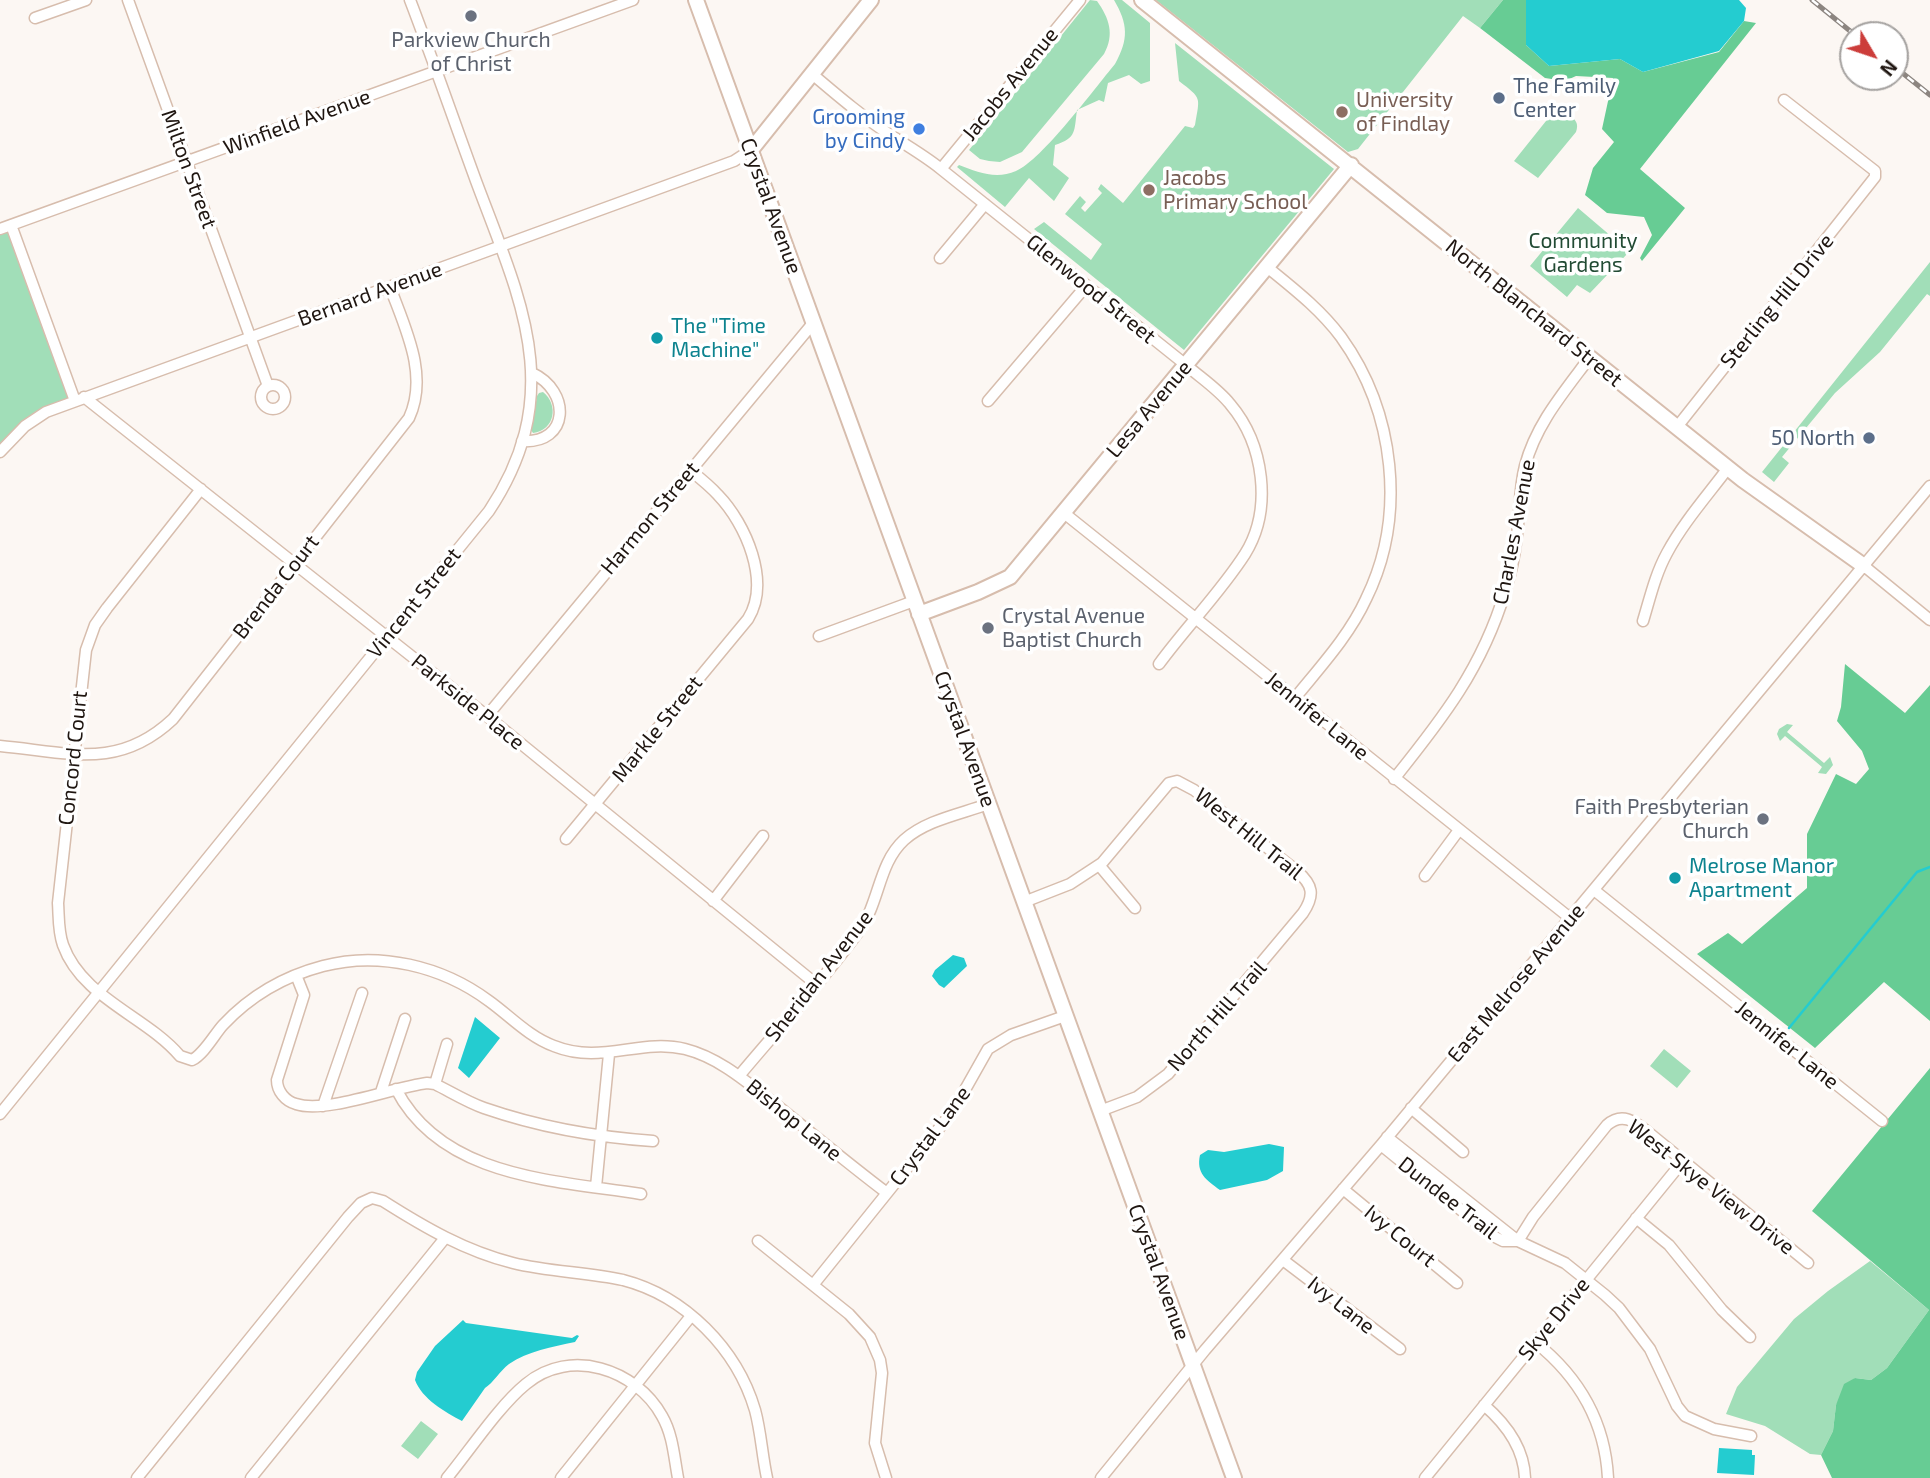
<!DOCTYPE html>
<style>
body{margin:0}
#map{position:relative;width:1930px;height:1478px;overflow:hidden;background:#fcf7f3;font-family:"Exo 2",sans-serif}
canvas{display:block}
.north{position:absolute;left:1839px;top:21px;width:70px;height:70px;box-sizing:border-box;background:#fff;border:2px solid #a5a2a0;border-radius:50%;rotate:129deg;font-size:19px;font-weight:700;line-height:28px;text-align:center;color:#1f1611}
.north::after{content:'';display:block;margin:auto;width:24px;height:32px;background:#cc3d3a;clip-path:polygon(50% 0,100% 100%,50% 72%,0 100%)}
</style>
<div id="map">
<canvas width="1930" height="1478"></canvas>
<div class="north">N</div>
</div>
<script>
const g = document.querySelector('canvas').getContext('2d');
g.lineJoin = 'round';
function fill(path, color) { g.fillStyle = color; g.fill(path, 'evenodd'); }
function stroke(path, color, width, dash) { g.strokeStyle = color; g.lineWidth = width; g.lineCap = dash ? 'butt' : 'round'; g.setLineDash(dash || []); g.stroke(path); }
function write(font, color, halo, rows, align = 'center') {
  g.font = font + ' "Exo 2",sans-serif'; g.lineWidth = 7; g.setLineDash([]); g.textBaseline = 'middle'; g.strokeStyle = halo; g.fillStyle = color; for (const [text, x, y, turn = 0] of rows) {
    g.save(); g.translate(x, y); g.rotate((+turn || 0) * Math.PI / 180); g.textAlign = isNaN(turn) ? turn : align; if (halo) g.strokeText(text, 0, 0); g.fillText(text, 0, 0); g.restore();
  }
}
fill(new Path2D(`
 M1090,0L1097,1C1109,18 1115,34 1104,54L1022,152L1000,162L989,161L980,159L969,150Z
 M1114,0H1122L1150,23V81L1141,84L1129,75L1108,83L1104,102L1099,100L1077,110C1074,131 1077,138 1055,145L1053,165L1069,178L1054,201L1029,178L1005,207L957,167L959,165C977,172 996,180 1016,171C1042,160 1094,89 1115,64C1129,39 1128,24 1114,0Z
 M1156,0H1503L1480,28L1463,16L1358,149L1348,152Z
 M1175,43L1334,169L1184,350L1034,229L1044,222L1091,260L1102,244L1065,214L1080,196L1086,202L1081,208L1085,212L1102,193L1098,189L1101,184L1123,203L1185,126L1193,128L1195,125C1200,96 1202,99 1179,81Z
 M1554,111L1564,117L1568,114C1576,120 1579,123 1576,132L1538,178L1514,161Z
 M1578,208L1625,248L1628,253L1590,293L1577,285L1567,297L1530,266Z
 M11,225L75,401L46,412L0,452V229Z
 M1930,262V296L1927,294L1880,352L1835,393L1782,457L1789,463L1774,482L1762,472Z
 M543,392C559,405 555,430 533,433L531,430L537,396L539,393Z
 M1787,724L1793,725L1787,732L1824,763L1830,757L1833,765L1826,774L1818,773L1822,767L1785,736L1780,741L1777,734L1779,729Z
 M1664,1049L1691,1071L1677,1088L1650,1066Z
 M1870,1261L1929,1310L1887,1368L1871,1380L1855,1378L1836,1405L1833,1431L1821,1455L1810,1454L1765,1426L1726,1414L1737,1387L1794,1319L1828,1291Z
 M421,1421L438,1434L418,1459L401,1446Z`), '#a1deb8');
fill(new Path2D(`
 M1503,0H1526V45L1549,66L1620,59L1643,72L1719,52L1744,21L1756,23L1640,169L1685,208L1642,261L1640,258L1652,235L1644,217L1607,213L1585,195L1593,168L1614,142L1602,129L1613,78L1576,76L1565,81L1545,78L1480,28Z
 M1845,664L1905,713L1930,685V1021L1884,982L1815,1048L1697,954L1728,933L1742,944L1807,888V834L1836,774L1856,784L1869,769L1862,751L1837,721L1841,707Z
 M1930,1068V1478H1832L1821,1455L1833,1431L1836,1405L1844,1384L1855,1378L1871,1380L1887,1368L1929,1310L1812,1211Z`), '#67cc94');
fill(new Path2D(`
 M1526,0H1739L1746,8L1744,21L1719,51L1643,72L1620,59L1549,66L1526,45Z
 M953,955L964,958L967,966L944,988L939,985L932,976L935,970Z
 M475,1017L500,1038L469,1078L458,1068Z
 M1269,1144L1284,1147L1283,1171L1267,1180L1220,1190C1206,1180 1196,1173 1200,1155L1208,1150L1224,1152Z
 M463,1320L466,1323L572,1338L577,1335L579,1336L575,1342C552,1347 528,1351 509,1364C500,1371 493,1383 485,1388L462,1421C445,1412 422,1399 415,1380L417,1372L435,1346Z
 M1719,1448L1752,1450V1455H1755L1754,1475L1717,1473Z`), '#24ccd0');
stroke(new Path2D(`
 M1789,1028L1917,872L1930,867`), '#24ccd0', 2.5);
const street = new Path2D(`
 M128,0L268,386
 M35,18L86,0
 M811,73C838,96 865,119 895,138C911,148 926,157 941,169L1186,365C1201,378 1218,389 1230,404C1264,444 1273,509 1245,554C1220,593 1186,627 1159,664
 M941,169L1080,0
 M11,225L75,401
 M0,229L633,0
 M940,258L985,204
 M1267,267C1294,289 1320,309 1341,337C1395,412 1407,516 1366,599C1349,636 1320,667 1295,698
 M261 397a12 12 0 1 1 24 0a12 12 0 1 1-24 0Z
 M84,397L487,716L816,984
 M988,401L1086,286
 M1677,427L1875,177V171L1784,100
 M522,441C570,444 571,391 532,373
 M0,452L25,426L46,412L734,161L751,150
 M201,489L107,608L95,625L86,650L58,903C59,917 58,931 63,945C82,998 146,1016 180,1056L192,1060C204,1054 214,1035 223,1025C250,996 285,976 323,966C379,951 442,966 489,1001C510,1016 529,1037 554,1046C601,1065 640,1038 685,1049C721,1058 750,1085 779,1107C815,1136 850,1165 887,1193
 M1064,513L1570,918
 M1864,566L1930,620
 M1643,621C1650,598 1655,575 1667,553C1683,523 1707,496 1728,468
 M819,636L914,601
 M487,716L814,322
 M0,746C67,752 118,771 173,719L409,418C429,375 405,328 390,287
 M1394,779C1443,718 1482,668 1505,592C1511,574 1515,554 1517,535C1520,512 1519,489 1525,466C1536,424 1564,392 1590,357
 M566,839L748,619C771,582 746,524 718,495C710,486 700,478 690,470
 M1099,865L1135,908
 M1425,876L1459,830
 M1594,890L1882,1121
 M713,901L763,836
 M1024,902L1070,884L1102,863L1169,783L1177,781L1194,790L1297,871C1313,885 1315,895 1303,913L1168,1074L1137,1097L1100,1111
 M296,975L304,995L277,1080C277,1091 285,1101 296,1104C326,1114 394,1087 427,1083L435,1084C451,1092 467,1102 484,1108C539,1127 595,1137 653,1141
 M739,1076C779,1028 823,981 859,931C880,902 878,864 904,840C926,820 961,814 988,804
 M435,1084L447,1044
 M396,1089C442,1178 554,1180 641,1194
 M381,1092L405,1019
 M323,1106L362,993
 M1411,1108L1463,1152
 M0,1114L489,511C568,392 520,299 476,181C454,121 433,60 410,0
 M1387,1137L1518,1241L1565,1263L1605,1295L1619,1308L1650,1349L1677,1406L1685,1416L1714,1429L1751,1436
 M1381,1145L1493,1236L1503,1241H1518
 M596,1187L609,1054
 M1343,1189L1457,1283
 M1636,1218L1669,1245L1722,1310L1750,1337
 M758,1241L849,1314L870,1337L880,1360L882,1373L875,1443L886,1478
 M1518,1241L1533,1217L1607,1125C1622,1112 1634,1121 1648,1132L1808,1263
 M1283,1260L1400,1349
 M813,1285L953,1111L988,1049L1011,1035L1065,1016
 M1535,1342C1579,1377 1605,1421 1608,1478
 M1484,1405C1506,1424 1524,1447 1525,1478
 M137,1478L348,1217L361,1203L372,1198L383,1201C424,1227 465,1251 513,1263C549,1272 587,1272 623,1280C685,1296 737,1349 755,1410C761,1432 762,1455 767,1478
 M251,1478L445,1238
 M447,1478C470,1450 499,1406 526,1384C570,1347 636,1369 662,1416C673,1435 674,1457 678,1478
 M561,1478L691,1316
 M1101,1478L1205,1350L1381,1145L1930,486
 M1425,1478L1683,1161`);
const secondary = new Path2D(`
 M696,0L1234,1478
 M1142,0L1743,480L1864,566
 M751,150L871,0
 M919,614L978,592L1010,577L1351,165`);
stroke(street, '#d7bdad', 13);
stroke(secondary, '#d7bdad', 18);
stroke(street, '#fff', 10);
stroke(secondary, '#fff', 14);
const rail = new Path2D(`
 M1812,0L1855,35
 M1895,67L1930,95`);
stroke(rail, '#8c8580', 5);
stroke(rail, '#fff', 2.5, [8]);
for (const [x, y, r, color] of [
 [471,16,7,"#6b7280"],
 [1499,98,7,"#5c6f8a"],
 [1342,112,7,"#8d6e63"],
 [919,129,7,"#3f7fe0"],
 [1149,190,7,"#8d6e63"],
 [657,338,7,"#0f9aa8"],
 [1869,438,7,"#5c6f8a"],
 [988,628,7,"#6b7280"],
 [1763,819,7,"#6b7280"],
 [1675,878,7,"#0f9aa8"]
]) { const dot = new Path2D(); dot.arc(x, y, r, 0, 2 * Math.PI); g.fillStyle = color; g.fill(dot); stroke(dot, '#fff', 2.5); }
write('21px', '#5b616d', '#fff', [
 ["Parkview Church",471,40],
 ["of Christ",471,64],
 ["Crystal Avenue",1002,616,"left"],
 ["Baptist Church",1002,640,"left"],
 ["Faith Presbyterian",1749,807,"right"],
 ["Church",1749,831,"right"]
]);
write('21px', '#1f1611', '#fff', [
 ["Jacobs Avenue",1010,84,-51],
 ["Winfield Avenue",297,122,-20],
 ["Milton Street",189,169,70],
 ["Crystal Avenue",771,206,70],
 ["Glenwood Street",1091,289,39],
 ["Bernard Avenue",370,294,-20],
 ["Sterling Hill Drive",1777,301,-51],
 ["North Blanchard Street",1534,313,39],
 ["Lesa Avenue",1149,409,-50],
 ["Harmon Street",650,518,-50],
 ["Charles Avenue",1514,532,-79],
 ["Brenda Court",276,587,-52],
 ["Vincent Street",414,603,-51],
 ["Parkside Place",468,702,39],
 ["Jennifer Lane",1317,716,39],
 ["Markle Street",657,729,-51],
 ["Crystal Avenue",965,739,70],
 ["Concord Court",73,758,-84],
 ["West Hill Trail",1249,834,39],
 ["Sheridan Avenue",819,976,-52],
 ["East Melrose Avenue",1516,983,-50],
 ["North Hill Trail",1217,1016,-49],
 ["Jennifer Lane",1787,1045,39],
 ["Bishop Lane",794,1120,39],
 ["Crystal Lane",930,1136,-53],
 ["West Skye View Drive",1711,1187,38],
 ["Dundee Trail",1448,1198,38],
 ["Ivy Court",1400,1236,39],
 ["Crystal Avenue",1159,1272,70],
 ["Ivy Lane",1341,1305,38],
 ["Skye Drive",1554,1319,-51]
]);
write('21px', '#4e5e75', '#fff', [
 ["The Family",1513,86],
 ["Center",1513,110],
 ["50 North",1855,438,"right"]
], 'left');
write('21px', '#785e54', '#fff', [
 ["University",1356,100],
 ["of Findlay",1356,124],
 ["Jacobs",1163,178],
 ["Primary School",1163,202]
], 'left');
write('21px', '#366cbe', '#fff', [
 ["Grooming",905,117],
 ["by Cindy",905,141]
], 'right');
write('21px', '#224b34', '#fff', [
 ["Community",1583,241],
 ["Gardens",1583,265]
]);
write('21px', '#0d838f', '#fff', [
 ["The \"Time",671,326],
 ["Machine\"",671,350],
 ["Melrose Manor",1689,866],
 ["Apartment",1689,890]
], 'left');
</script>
